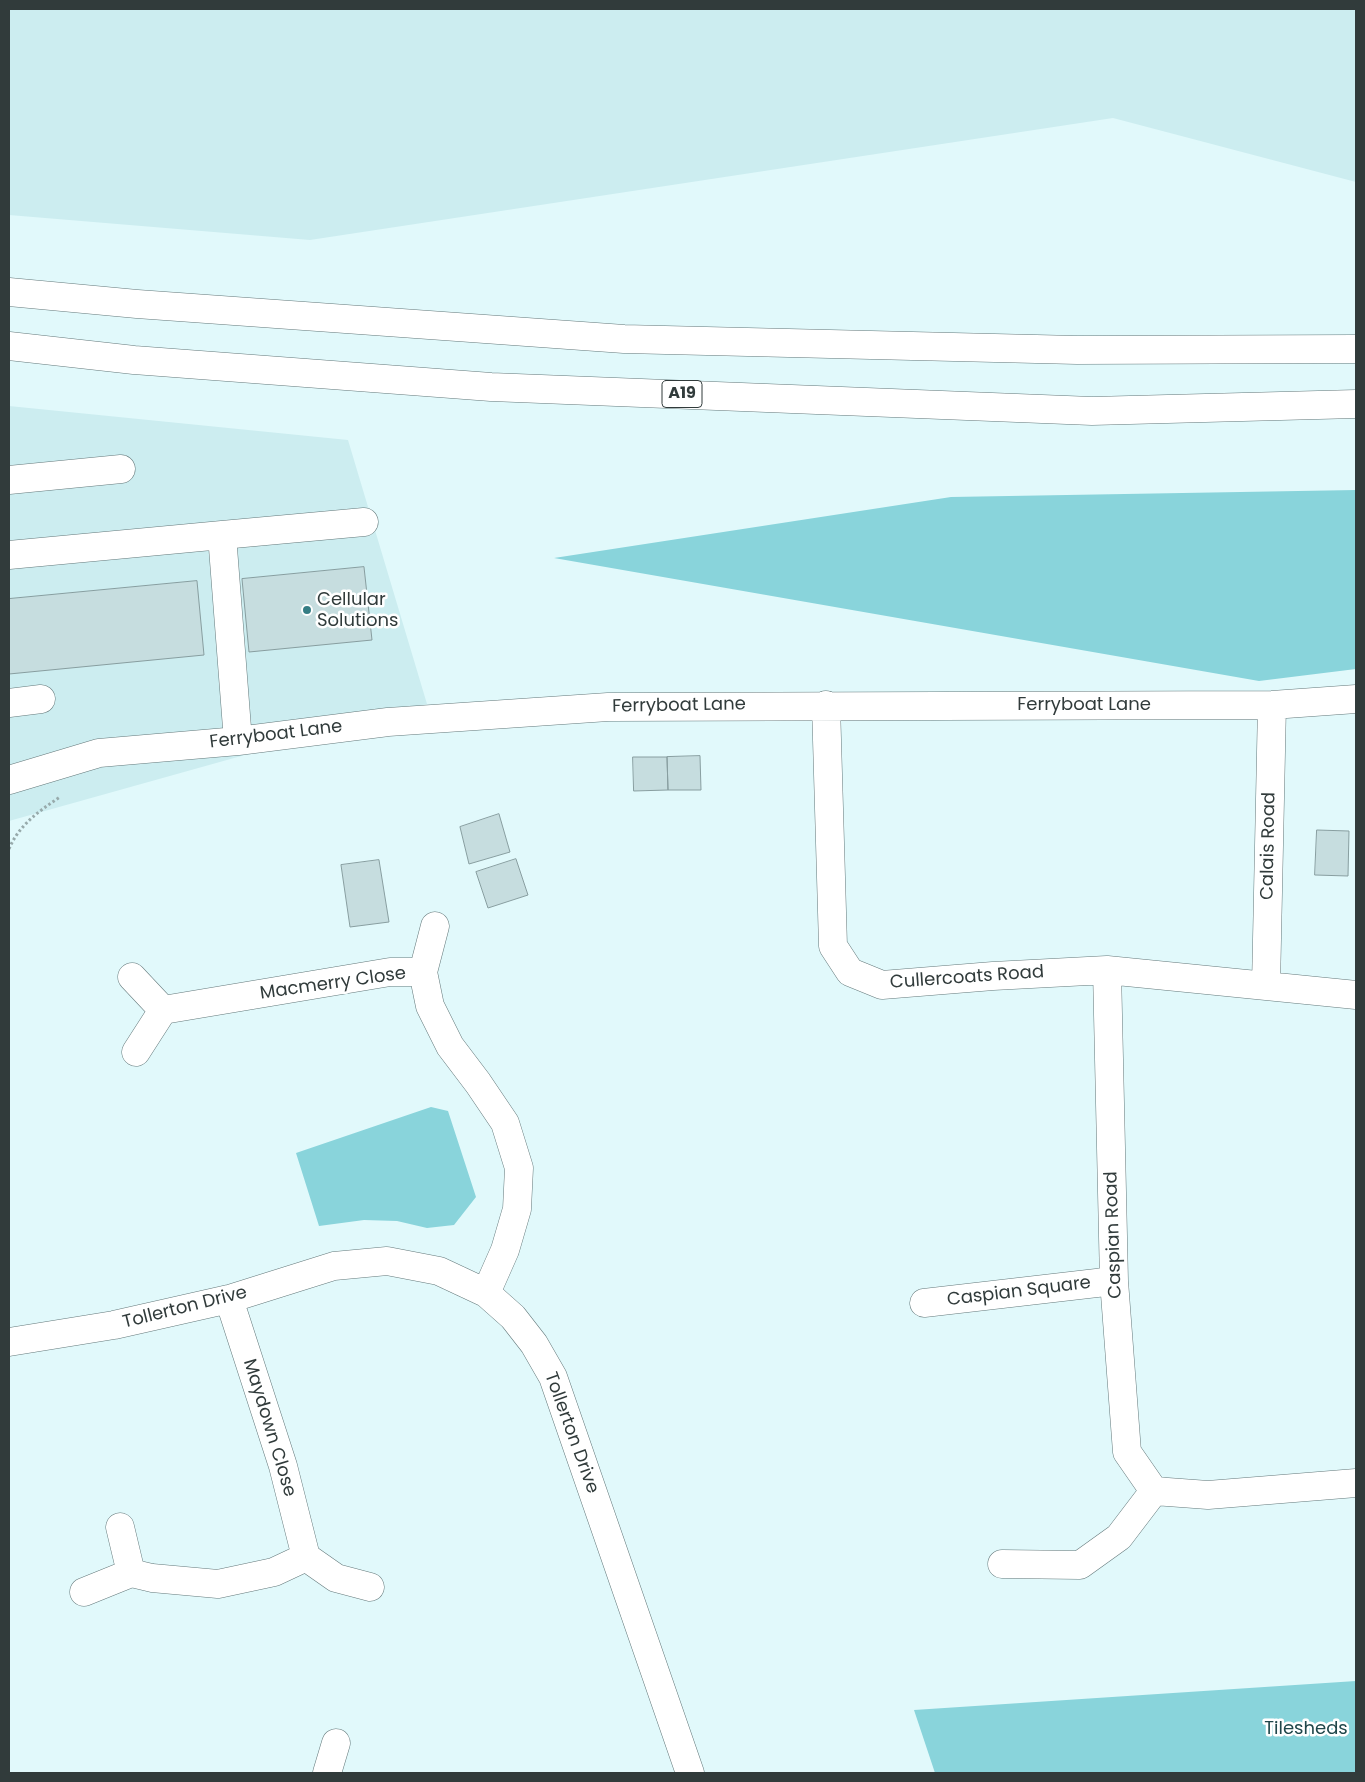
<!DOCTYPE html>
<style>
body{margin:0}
#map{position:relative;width:1365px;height:1782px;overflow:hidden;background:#e1f9fb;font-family:Poppins,sans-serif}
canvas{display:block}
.frame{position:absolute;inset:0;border:10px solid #313b3b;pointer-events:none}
</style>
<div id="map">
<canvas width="1365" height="1782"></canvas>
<div class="frame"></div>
</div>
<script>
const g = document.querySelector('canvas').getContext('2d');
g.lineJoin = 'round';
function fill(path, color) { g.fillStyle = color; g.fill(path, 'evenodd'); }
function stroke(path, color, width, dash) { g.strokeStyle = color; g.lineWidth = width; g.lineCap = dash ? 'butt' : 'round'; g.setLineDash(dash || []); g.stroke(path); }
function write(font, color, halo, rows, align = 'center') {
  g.font = font + ' Poppins,sans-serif'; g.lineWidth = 5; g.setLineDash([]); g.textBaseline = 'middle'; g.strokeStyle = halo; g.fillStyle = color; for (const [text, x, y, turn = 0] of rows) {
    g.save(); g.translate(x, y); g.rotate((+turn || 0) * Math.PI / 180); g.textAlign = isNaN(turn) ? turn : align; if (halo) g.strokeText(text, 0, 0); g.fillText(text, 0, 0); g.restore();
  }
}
fill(new Path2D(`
 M9,9H1356V182L1113,118L310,240L9,215Z
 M9,406L348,440L427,704L9,821Z`), '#ccedf0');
fill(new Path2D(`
 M1356,490V669L1259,681L554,558L951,497Z
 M431,1107L448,1111L476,1197L454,1225L427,1228L397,1221L364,1220L319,1226L296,1153Z
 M1356,1681V1773H935L914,1710Z`), '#89d4db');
const building = new Path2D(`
 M364,567L372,640L249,652L242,579Z
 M197,581L204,655L9,674V599Z
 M700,756L701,790H668L667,757Z
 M633,757H667L668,790L634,791Z
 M499,814L510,852L469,864L460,827Z
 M1317,830L1349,831L1348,876L1315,875Z
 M516,859L528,895L488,908L476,872Z
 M379,860L389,922L350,927L341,865Z`);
fill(building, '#c6dddf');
stroke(building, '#889ea0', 1);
const minor = new Path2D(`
 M9,480L121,469
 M222,535L364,522
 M9,555L222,535L238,741
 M9,703L41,699
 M826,705L833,946L850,972L882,985L993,976L1107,970L1356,995
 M9,780L99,753L238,741L388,722L608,707L1272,705L1356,699
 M1107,970L1114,1281L1127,1452L1154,1491L1208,1495L1356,1483
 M423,972L435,926
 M132,977L163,1010
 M1266,986L1272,705
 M136,1052L163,1010L390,972H423L430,1006L450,1046L478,1083L505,1123L519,1168L517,1209L505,1250L486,1293
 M924,1303L1114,1281
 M9,1342L114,1325L229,1299L334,1266L387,1261L439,1271L486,1293L513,1317L534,1344L553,1377L690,1773
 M120,1527L131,1573
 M306,1557L336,1578L370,1587
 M1002,1564L1080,1565L1119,1537L1154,1491
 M84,1592L131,1573L152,1578L218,1584L274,1572L306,1557L283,1466L229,1299
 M327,1773L336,1743`);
const highway = new Path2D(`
 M9,292L137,304L624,339L1077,350L1356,349
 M9,346L134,360L491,387L1092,411L1356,404`);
stroke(minor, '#64797b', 29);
stroke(highway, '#64797b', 29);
stroke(new Path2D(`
 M9,849C19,825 39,811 60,797`), '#97aaab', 3, [2.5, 2.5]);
stroke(minor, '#fff', 28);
stroke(highway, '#fff', 28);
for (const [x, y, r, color] of [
 [307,610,5,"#357d84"]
]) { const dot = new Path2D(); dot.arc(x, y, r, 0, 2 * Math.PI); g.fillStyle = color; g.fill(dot); stroke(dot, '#fff', 2); }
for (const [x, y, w] of [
 [682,394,40]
]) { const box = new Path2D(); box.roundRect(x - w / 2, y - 13.5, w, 27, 4); g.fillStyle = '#fff'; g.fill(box); stroke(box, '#313b3b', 1); }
write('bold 16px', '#313b3b', null, [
 ["A19",682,394]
]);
write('18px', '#313b3b', '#fff', [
 ["Cellular",317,600],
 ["Solutions",317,621]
], 'left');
write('18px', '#313b3b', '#fff', [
 ["Ferryboat Lane",1084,705],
 ["Ferryboat Lane",679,706,-1],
 ["Ferryboat Lane",276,735,-7],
 ["Calais Road",1269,846,-89],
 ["Cullercoats Road",967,978,-4],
 ["Macmerry Close",333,984,-8],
 ["Caspian Road",1114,1235,-92],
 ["Caspian Square",1019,1292,-7],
 ["Tollerton Drive",185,1308,-14],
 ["Maydown Close",269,1428,73],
 ["Tollerton Drive",571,1433,70]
]);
write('18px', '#20474b', '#fff', [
 ["Tilesheds",1306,1729]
]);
</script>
